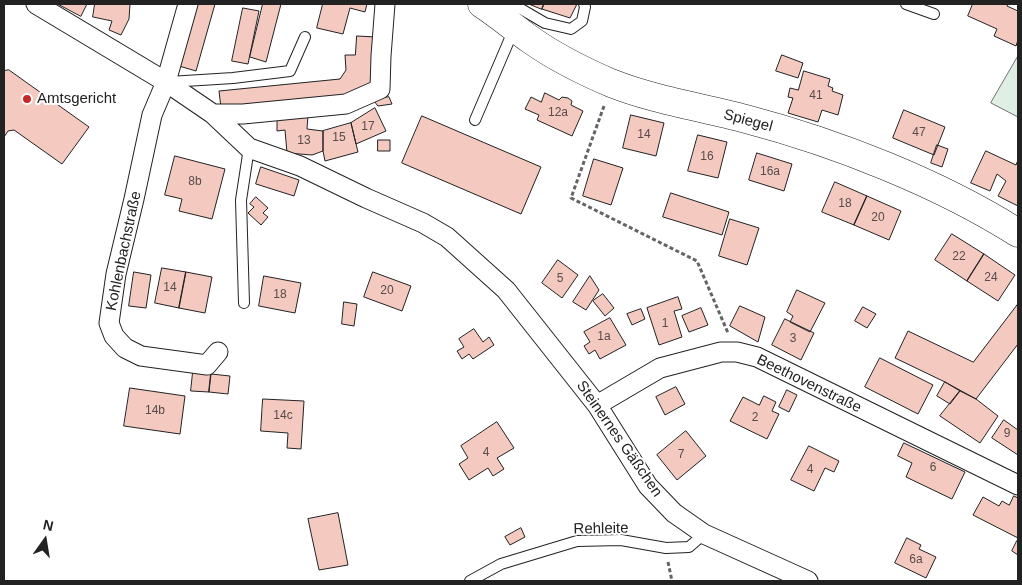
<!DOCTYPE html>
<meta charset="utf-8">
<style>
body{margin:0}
#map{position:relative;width:1022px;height:585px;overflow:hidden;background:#fff;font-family:Helvetica,sans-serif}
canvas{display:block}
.frame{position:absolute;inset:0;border:5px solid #222;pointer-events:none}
.north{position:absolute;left:20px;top:515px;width:50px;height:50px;-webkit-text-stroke:4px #fff;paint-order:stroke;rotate:13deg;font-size:14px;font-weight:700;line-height:20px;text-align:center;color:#222}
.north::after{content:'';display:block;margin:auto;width:18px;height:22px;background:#222;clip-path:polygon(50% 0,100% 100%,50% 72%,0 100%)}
</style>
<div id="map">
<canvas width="1022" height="585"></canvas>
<div class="frame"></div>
<div class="north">N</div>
</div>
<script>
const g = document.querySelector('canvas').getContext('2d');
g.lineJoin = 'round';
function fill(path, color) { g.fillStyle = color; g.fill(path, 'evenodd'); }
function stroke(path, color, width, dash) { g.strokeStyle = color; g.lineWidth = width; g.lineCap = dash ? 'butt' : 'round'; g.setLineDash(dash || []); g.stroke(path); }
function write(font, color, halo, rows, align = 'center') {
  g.font = font + ' Helvetica,sans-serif'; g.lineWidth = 4; g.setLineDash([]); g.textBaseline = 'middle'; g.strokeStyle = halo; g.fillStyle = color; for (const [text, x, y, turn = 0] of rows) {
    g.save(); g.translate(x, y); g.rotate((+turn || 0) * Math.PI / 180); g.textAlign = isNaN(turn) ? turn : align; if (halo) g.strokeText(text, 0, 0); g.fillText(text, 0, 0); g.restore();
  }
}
const green = new Path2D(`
 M1018,56V117L991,103Z`);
fill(green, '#e0efe3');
stroke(green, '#6f6f6f', 1);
const building = new Path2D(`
 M58,4H87L81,16Z
 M95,4H130L129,19L121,35L109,30L112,21L93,17Z
 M197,4H215L196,71L179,66Z
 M263,4H281L266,62L250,57Z
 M323,4H367L365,12L350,8L343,34L317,28Z
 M529,4H544L542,9Z
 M544,4H577L570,18L542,9Z
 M973,4H1008L1007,6L1018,11V40L1016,46L994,36L997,29L968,16Z
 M243,8L259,11L248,64L232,61Z
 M357,36L376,37L374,85L344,98L221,108L219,91L340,79L346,70L345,55H355Z
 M782,55L803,63L798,78L776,71Z
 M9,70L89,127L62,164L14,130L8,131L4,137V71Z
 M804,71L830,79L828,86L833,88L832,91L843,95L838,115L822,110L818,122L788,113L793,98L788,97L790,88L798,90Z
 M545,93L559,100L562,97L568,98L572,101L571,105L583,111L572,136L537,120L539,115L525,109L531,97L541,102Z
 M389,97L392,104L378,106L373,100Z
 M375,108L386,131L356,144L351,123Z
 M904,110L945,127L934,155L893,138Z
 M308,115L307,129L323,131V151L312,155L287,153L285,130L277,131V117Z
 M631,115L664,123L656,156L623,148Z
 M422,116L541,167L521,214L402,163Z
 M351,123L358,152L325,161L323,151V131Z
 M698,135L727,142L718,178L688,171Z
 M378,140H390V151H378Z
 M937,145L948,149L942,167L931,163Z
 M986,151L1016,165L1018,160V206L998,196L1006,181L997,174L990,191L971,183Z
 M757,153L792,164L784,191L749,180Z
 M175,156L225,169L212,219L179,211L182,199L165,195Z
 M594,159L623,168L611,205L583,196Z
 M261,167L299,180L294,196L256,184Z
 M835,182L867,196L854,225L822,212Z
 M671,193L729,212L722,235L663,217Z
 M867,196L901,211L889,240L854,225Z
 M256,197L268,208L263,213L268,217L261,225L248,213L254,207L250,204Z
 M730,219L759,228L747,265L719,256Z
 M952,234L984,254L967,281L935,260Z
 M984,254L1015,275L998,301L967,281Z
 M558,260L578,275L562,298L542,283Z
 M162,268L186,272L179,308L155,303Z
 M134,272L151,275L146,308L129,306Z
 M186,272L212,277L205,313L179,308Z
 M373,272L411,286L402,311L364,297Z
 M264,276L301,283L295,313L259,306Z
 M590,276L599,290L586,310L573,302Z
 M797,290L825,303L810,332L790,322L793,316L787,312Z
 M603,294L614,308L605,316L593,301Z
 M678,297L682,309L674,311L682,337L659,345L647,308Z
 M344,302L357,304L354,326L342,324Z
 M1018,304V344L976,399L945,382L895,358L908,331L973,362Z
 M740,306L765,317L758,342L730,326Z
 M863,307L876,314L867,328L855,321Z
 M701,308L708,325L689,332L682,316Z
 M641,309L645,319L632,325L627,314Z
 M610,318L626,345L600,359L595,350L589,354L584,346L590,342L584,332Z
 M785,319L814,333L801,360L772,345Z
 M474,329L483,342L489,337L494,345L473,359L469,354L462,359L457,351L464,347L459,339Z
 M880,358L933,385L918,414L865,387Z
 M193,372L211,374L209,392L191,391Z
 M211,374L230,376L228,394L209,392Z
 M945,382L960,391L950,404L937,396Z
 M676,387L685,404L665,415L656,397Z
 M130,388L185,396L180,434L124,426Z
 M787,390L797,395L789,412L779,407Z
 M960,391L976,399L998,416L980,443L940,416Z
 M764,396L776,402L772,411L779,414L767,439L730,421L743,397L759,405Z
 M263,399L304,401L301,449L287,448L288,433L261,431Z
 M1004,420L1018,430V455L992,438Z
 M497,422L514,448L497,458L504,469L493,476L488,468L469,480L459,464L468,458L461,446Z
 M686,431L706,456L677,480L657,455Z
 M904,443L965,472L952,499L906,477L912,463L898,456Z
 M809,446L839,461L834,472L825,468L814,491L791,480Z
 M1014,496L1018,498V538L973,515L983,497L999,506L1002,501L1009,505Z
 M338,513L348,565L319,570L308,519Z
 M521,528L525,537L510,545L505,537Z
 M907,538L921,545L919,549L936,557L926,578L895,563Z
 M1017,541L1018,542V555L1012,551Z`);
fill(building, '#f3c9c0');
stroke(building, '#222', 1);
const lane = new Path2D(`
 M906,4L934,14
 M499,6L521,9L545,23L571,29L582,21L585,7L584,4
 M169,82L233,78L290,71L305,37
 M475,120L514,29
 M244,303L241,200L249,148
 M470,581L501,564L577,541L621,540L666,548L689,547L704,534`);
const street = new Path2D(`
 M36,4L166,82L213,114L249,148L300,166L366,198L423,223L447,237L506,290L597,405L648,486L674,513L704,534L808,581
 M188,4L166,82L152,115L134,199L116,274L109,323L114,336L125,348L141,356L207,365L218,352
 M213,114H243L346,104L380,89L381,56L385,4
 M597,405L660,368L721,352H737L757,357L1018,485`);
const secondary = new Path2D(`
 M482,4C499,15 514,28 531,40C555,57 583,71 611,83C654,100 701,107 746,119C837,143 939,183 1018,233`);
stroke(lane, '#222', 12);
stroke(street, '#222', 21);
stroke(secondary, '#222', 29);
stroke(new Path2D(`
 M604,106L571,198L697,261L728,333
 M668,562L672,581`), '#646464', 3, [4, 2.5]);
stroke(lane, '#fff', 10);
stroke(street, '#fff', 19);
stroke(secondary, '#fff', 28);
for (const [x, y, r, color] of [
 [27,99,5,"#c62828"]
]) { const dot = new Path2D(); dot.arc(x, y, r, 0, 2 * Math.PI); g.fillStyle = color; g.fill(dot); stroke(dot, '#fff', 2); }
write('12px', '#564c4a', null, [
 ["41",816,96],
 ["12a",558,113],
 ["17",368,127],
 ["47",919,133],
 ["14",644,135],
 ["15",339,138],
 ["13",304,141],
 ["16",707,157],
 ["16a",770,172],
 ["8b",195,182],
 ["18",845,204],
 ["20",878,218],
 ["22",959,257],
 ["24",991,278],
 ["5",560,279],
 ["14",170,288],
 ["20",387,291],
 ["18",280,295],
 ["1",665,324],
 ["1a",604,337],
 ["3",793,339],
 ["14b",155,411],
 ["14c",283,416],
 ["2",755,418],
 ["9",1007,434],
 ["4",486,453],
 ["7",681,455],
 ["6",933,468],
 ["4",810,470],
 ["6a",916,560]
]);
write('15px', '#222', '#fff', [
 ["Amtsgericht",37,99]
], 'left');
write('15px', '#222', '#fff', [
 ["Spiegel",748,121,15],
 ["Kohlenbachstraße",124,251,-78],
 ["Beethovenstraße",809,384,26],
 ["Steinernes Gäßchen",619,439,55],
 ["Rehleite",601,529,-1]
]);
</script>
